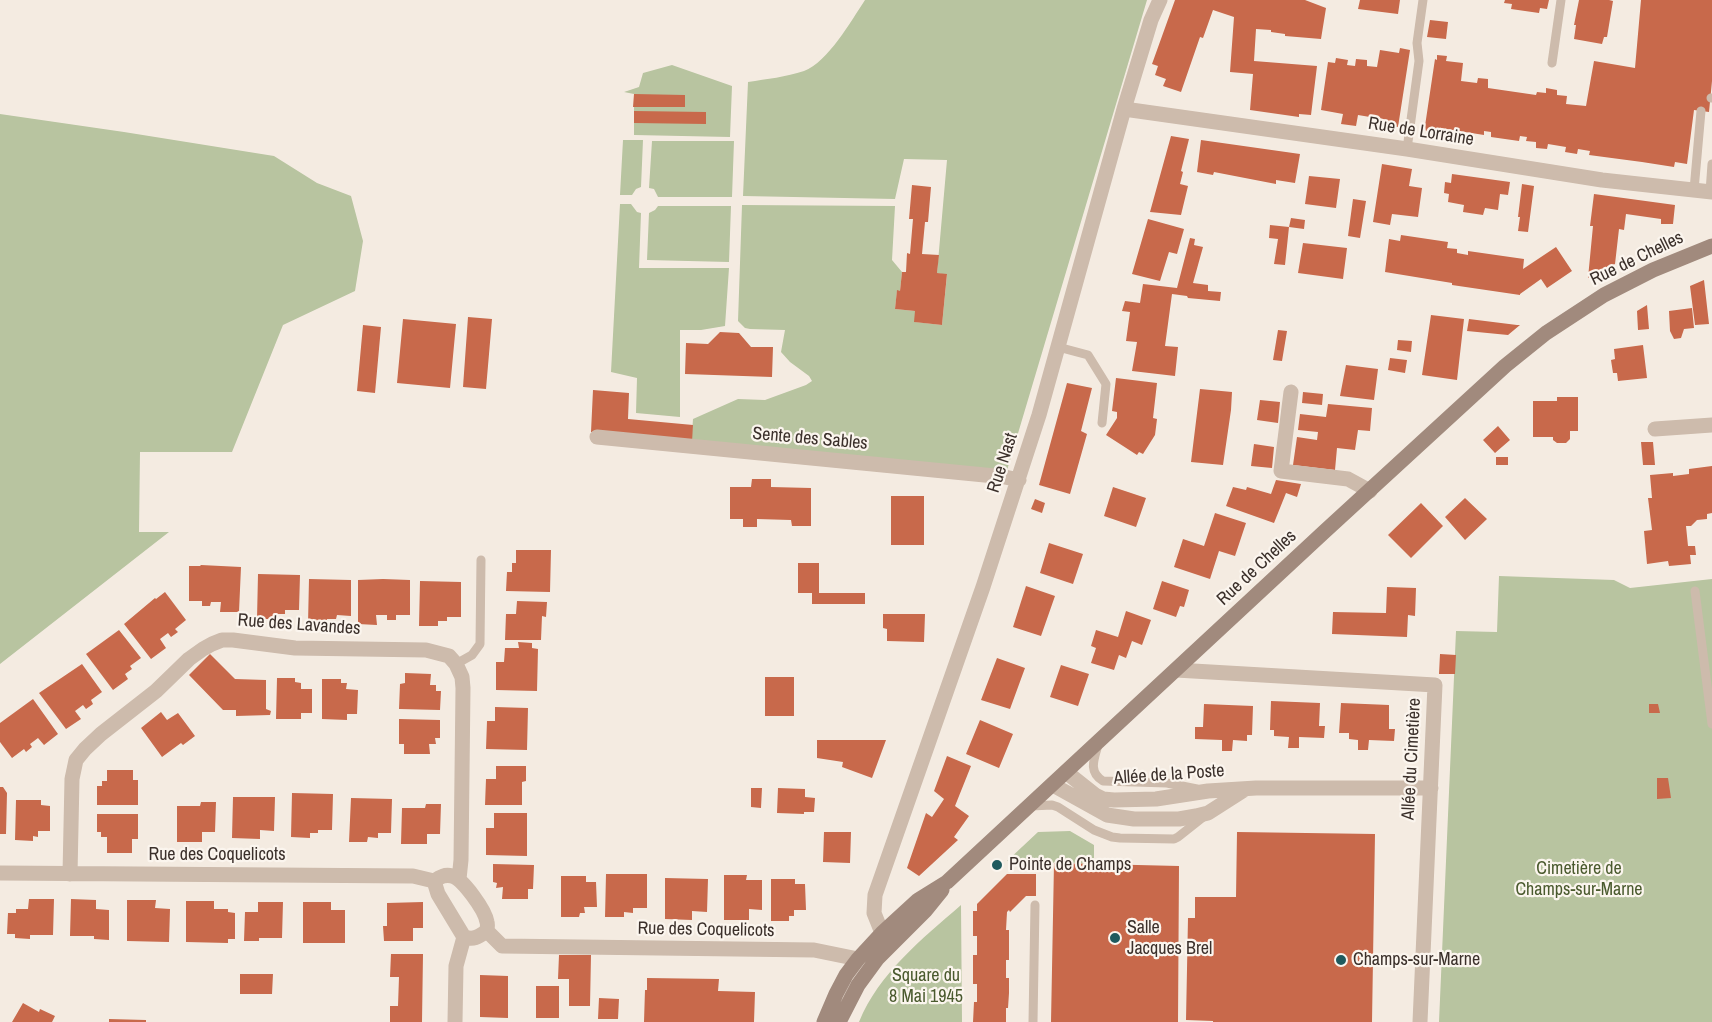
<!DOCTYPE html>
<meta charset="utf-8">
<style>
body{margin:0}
canvas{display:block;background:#f4ebe1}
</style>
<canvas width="1712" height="1022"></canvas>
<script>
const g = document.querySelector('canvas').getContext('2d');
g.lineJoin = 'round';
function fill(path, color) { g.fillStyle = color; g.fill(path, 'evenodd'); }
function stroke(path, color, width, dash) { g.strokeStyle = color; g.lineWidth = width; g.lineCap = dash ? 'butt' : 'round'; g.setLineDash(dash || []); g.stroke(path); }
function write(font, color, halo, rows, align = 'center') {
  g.font = font + ' "Archivo Narrow",sans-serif'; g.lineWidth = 4.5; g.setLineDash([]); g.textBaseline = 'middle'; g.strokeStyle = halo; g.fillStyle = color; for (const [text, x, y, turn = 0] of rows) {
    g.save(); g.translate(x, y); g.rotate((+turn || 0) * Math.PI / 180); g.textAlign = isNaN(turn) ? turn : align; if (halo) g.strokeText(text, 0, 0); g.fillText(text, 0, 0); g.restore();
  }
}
fill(new Path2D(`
 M865,0H1147L1005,477L691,447L693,419L738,399L765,400L806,385L812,381L809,376L790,362L781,352L785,330L750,329L745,328L738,321L742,205L895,206L892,260L902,272L900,291H897L895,309L915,311V322L942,325L947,275L937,273L947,160L904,159L895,199L743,196L748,82C767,79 786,77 804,71C828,62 851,21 865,0Z
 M672,65L732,86L730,137L634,135V94L624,92L639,87L643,73Z
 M0,114L124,132L274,156L317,183L351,196L363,241L355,291L283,325L232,452H140L139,532H169L0,664Z
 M623,140H643L641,187L636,189L632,195H620Z
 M652,141H734L732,197H658L654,189L649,188Z
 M620,204H631L637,212L641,213L639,268H729L725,326L701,330H680V417L636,413L637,378L611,372Z
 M658,206H731L729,262L647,260L649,213L655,210Z
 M1499,576L1614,580L1630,588L1712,579V1022H1439L1456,631L1497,632Z
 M1070,831L1094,845V864L1007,861L1038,832Z
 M961,905L962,1022H859C879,973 922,939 961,905Z`), '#b8c4a0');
fill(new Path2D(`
 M1175,0H1305L1326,8L1321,39L1285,36V34L1271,32V30L1256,29L1254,61L1317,66L1311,115L1299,114V117L1250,110L1253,74L1230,72L1234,17L1213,10L1203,38L1200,37L1181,92L1163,86L1166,79L1155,75L1158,66L1152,64Z
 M1360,0H1400L1398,14L1358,9Z
 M1505,0H1549L1547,9L1540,8L1539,13L1511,9L1512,4L1504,3Z
 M1579,0H1609L1613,1L1607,37H1604L1602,44L1574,39L1576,25H1574Z
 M1641,0H1712V81L1709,112L1694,110L1687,164L1675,162L1674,167L1642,162L1589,155L1590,151L1578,149L1577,154L1565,152L1566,147L1548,144L1547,149L1536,148V142L1526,141L1527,137L1520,136L1519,141L1491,137V132L1484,131V135L1440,128L1439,133L1426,131L1425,126L1435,59L1437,60V55L1447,56L1446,61L1463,63L1461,81L1477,83L1478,78L1488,79V88L1536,95L1537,92L1546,93V88L1557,90V95L1567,96L1566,104L1586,106L1594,61L1635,68Z
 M1430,20L1448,22L1446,39L1427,37Z
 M1400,48L1410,50L1398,127L1387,126L1388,120L1358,115L1356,126L1341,124L1343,114L1321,110L1328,62L1335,63L1336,58L1348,60L1347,65L1355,66L1356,59L1367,60V66L1377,67L1380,50L1399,53Z
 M634,94L685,95V107H633Z
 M634,111L706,112V124L634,123Z
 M1171,136L1189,139L1181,171L1183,172L1180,184L1188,186L1181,215L1150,212Z
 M1201,140L1300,154L1295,183L1276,180V184L1214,172L1213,175L1197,172Z
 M1382,164L1412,169L1409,186L1422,188L1418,217L1392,214L1390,225L1373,222Z
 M1452,174L1510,182L1508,195L1500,194L1498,210L1485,208L1483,215L1463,212L1464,205L1448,202L1449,194L1444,193L1445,182L1451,183Z
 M1309,176L1340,179L1336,208L1305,204Z
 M1522,184L1534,186L1528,232L1518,231L1520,217H1518Z
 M912,185L931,187L928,222H925L922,254L939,255L937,273L947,274L942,325L914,322L915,311L895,309L897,290L900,291L902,272H906L907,253L910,254L913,219H909Z
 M1594,194L1675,205L1673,224H1661V219L1626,214L1624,230L1619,229L1615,264L1588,278L1593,226H1590Z
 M1353,199L1366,201L1360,238L1348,236Z
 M1291,218L1305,220L1304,229L1289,227Z
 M1148,219L1184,229L1177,254L1169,252L1160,281L1132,274Z
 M1270,225L1289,227L1285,265L1274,264L1278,239L1269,238Z
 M1401,235L1448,242L1447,248L1457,249V253L1468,255V251L1524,259L1523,269L1556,247L1572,271L1547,288L1541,279L1520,294V295L1452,285V283L1385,272L1389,239L1400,241Z
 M1190,238L1195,239L1194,245L1203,247L1193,283L1208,285V291L1221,292L1220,301L1188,298L1187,296L1172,294L1165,346L1178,347L1175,376L1132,371L1137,342L1126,341L1130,312L1122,311L1125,301L1140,303L1143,284L1177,288Z
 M1303,243L1347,248L1343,279L1298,273Z
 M1704,280L1709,324L1695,325L1690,286Z
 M1647,305L1649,329L1638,330L1637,311Z
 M1692,308L1694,328L1684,329L1681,338L1674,339L1670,331L1669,311Z
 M1431,315L1464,319L1457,380L1422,375Z
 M468,317L492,319L486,389L463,387Z
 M403,319L456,324L450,388L397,383Z
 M1469,319L1517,325H1520L1508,335L1467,331Z
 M363,325L381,327L375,393L357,391Z
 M1278,330L1287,331L1282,361L1273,360Z
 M720,332L739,333L751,347H773L772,377L685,374L686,343L708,344Z
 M1398,340L1412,341L1411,352L1397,350Z
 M1643,345L1647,378L1618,381L1617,373H1613L1611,360L1615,359L1614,349Z
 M1390,358L1407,360L1405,373L1388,370Z
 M1346,365L1378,369L1374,400L1340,396Z
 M1116,378L1157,383L1153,418L1157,419L1155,435L1143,454L1139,452L1137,455L1106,435L1117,418V412L1112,411Z
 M1067,383L1092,388L1081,431L1087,434L1070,494L1039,485Z
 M1200,389L1232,392L1231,410L1223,465L1191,462Z
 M593,390L629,393L628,419L693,425L692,442L591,432Z
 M1303,392L1323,394L1322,405L1302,403Z
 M1557,397H1578V431H1570V439L1566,443H1557L1553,440V437H1533V401H1557Z
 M1260,400L1280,402L1278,423L1257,420Z
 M1328,404L1372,408L1370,431L1358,430L1355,450L1337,448L1335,470L1293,465L1297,437L1317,440L1318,432L1298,430L1300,414L1326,417Z
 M1498,426L1510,440L1495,453L1483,440Z
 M1641,442H1653L1655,465H1643Z
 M1254,444L1274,447L1272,468L1251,466Z
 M1496,457H1508V465H1496Z
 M1712,466V513L1707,514V519L1697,520L1691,526H1686L1688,546H1695L1696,555H1690L1691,564L1669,566L1668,561L1647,564L1644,531L1652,530L1648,498H1652L1650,475L1673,473V476L1689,474V469Z
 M752,479H771V487L811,488V526H792L791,520L757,519V527H743V519H730V487H751Z
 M1276,480L1301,484L1297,497L1286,493L1274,523L1226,506L1233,487L1246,490L1247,487L1271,494Z
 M1113,487L1146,498L1136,527L1104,516Z
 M891,496H924V545H891Z
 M1465,498L1487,519L1465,540L1445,517Z
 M1035,499L1045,503L1042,513L1031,509Z
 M1421,503L1443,526L1411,558L1388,535Z
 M1215,513L1246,523L1235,556L1219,551L1210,579L1174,567L1183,539L1204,546Z
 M1049,543L1083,554L1073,584L1040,573Z
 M516,550H551L550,592L506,591L507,572H512V563H516Z
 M798,563H819V593H865V604H812V593H798Z
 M201,565L241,567L239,612H220L221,602H211L210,606H202V601H189V566H200Z
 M258,574L300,575L299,610H285V614H276V619H257Z
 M309,579L351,580V616L337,615L336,619H327V624H308Z
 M383,579L410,580V615H396V620H387V615H376L377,625L358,624V580Z
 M420,581L461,582V617H447V621H438V626H419Z
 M1162,581L1189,590L1184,607L1180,606L1176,617L1153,609Z
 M1026,586L1055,596L1041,636L1013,627Z
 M1387,587L1416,588L1415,616L1408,615L1407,637L1332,634L1333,612L1386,613Z
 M165,592L186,620L175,629L178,632L171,637L168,633L160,639L166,648L151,659L124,624L155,598L156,599Z
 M517,601L547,602L546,617L542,616L541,640H505L506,614H516Z
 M1126,611L1151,620L1142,645L1132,641L1126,658L1119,655L1114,670L1091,663L1096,648L1091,646L1096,630L1118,637Z
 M883,614H925L924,642L887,641V629L883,628Z
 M119,630L141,658L130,666L132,669L125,674L128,679L113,690L86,654Z
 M518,642L532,643V648L538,649L537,691L496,690V662H504L505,648H519Z
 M210,654L235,679L266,680V709L271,711L270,715L236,716V710H223L189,675Z
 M1440,654L1456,655L1455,674H1439Z
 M997,658L1025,668L1010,709L981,700Z
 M82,664L102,692L91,700L93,704L86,709L83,705L75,711L81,719L66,729L39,693Z
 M1061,665L1089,674L1078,706L1050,697Z
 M405,673L431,674L430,685H436V691H441L440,710L399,709L400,684L405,683Z
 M765,677H794V716H765Z
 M277,678H295V682L301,683V689H312V713H301V719H276Z
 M322,679H341V683H347L346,689L358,690L357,714H347V720L322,719Z
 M33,699L58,734L44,745L38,738L30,744L32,747L26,752L24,749L12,758L0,742V723Z
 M1271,701L1320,703L1319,726H1325L1324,738L1299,737V748H1288L1289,737L1274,736V730H1270Z
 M1341,703L1389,705V729H1395L1394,741L1369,740L1368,750H1358V740L1349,739V733H1339Z
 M1204,704L1253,706L1252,735H1247V741L1233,740L1232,751H1222V740L1195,739V727H1203Z
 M1649,704H1658L1660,713H1649Z
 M495,707L528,708L527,750L486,749L487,721H495Z
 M161,712L167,720L178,713L195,736L183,745L181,743L162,757L141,728Z
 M399,719L440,720V738H435L436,744H429L430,754H404V744H399Z
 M980,720L1013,734L999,768L966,754Z
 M817,740H886L872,778L842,767L843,762L817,758Z
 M947,756L971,766L955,806L969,816L954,837L958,840L919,876L907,868L926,813L932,817L944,799L934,791Z
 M496,766H526V781L522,782V805H485L486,779H496Z
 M107,770H133V780H138V805H97V786H102V781H107Z
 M1657,778H1668L1671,798L1657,799Z
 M0,787H3L7,793L6,834H0Z
 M751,788H762L761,808L751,807Z
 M778,788L805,789V797L815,798L814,812H804V814L777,813Z
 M292,793L333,794L332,830H318V833H310V838L291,837Z
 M233,797H275L274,831L260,830V839L232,838Z
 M351,798L392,799L391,833H378V838L368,837L367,842H349Z
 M16,800H41V805L50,806V831H38V837L33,836V841L15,840Z
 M201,802H216L215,832H202V842H177V806H200Z
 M426,804H441L440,834H427V844H401L402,808H425Z
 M494,813H527V856L486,855V828H494Z
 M97,814H138V839H132V853H107V837H101V832H97Z
 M824,832H851L850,863L823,862Z
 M1237,832L1375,834L1372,1022H1213V1021L1186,1020L1188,918H1195V897H1236Z
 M1054,863L1179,866L1178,1022H1051Z
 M493,864L534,865L533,889H528V899H502L503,887L496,888L497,883L493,882Z
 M606,874H647V908H633V913L624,912V917H605Z
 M1007,874H1036V896H1026L1010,912L1009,910L1007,912L1006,930H1009V960H1006V978H1009V993L1008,1008H1006V1022H973L974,1002H977V984H973V955H977V936H973V911H977V904Z
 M724,875H747L746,880H762V910L749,909V920H724Z
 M561,876H586V882H596L597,907H584L585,913H580L579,917H561Z
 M665,878L708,879L707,912L692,911V920L665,919Z
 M771,879H795V884H805L806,910H794V916H789V921H771Z
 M29,899H54L53,935H30V939L15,938V934H7L8,913H16V909H28Z
 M71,899L96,900V909L109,910V940L94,939V936H70Z
 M127,900H156L155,908L170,909L169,942L127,941Z
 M186,901H214V909H228V912L235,913V939H228V943L186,942Z
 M258,902H283L282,938H259V941H244L245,912H258Z
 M303,902H331V910H345V943H303Z
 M423,902V928H413V941H384L383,926H387V903Z
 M391,954H423L422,1022H390V1006H398L399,977H390Z
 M559,955H591L590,1006H569V979H558Z
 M240,974H273L272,994H240Z
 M480,975L508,976V1018L480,1017Z
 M647,978L719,979L718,991L755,992L754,1022H644L645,990H647Z
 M536,986H559V1018H536Z
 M599,998L619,999L618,1019H598Z
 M23,1003L39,1012L40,1009L55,1016L52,1022H12Z
 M109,1019L146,1020V1022H109Z`), '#c8694b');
stroke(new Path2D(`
 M1552,63L1561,0
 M1711,98H1712
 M1407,149L1419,61L1417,43L1423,0
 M1694,190L1701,111
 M1710,192L1712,164
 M1058,347L1088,355L1106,384L1102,423
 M1695,591L1712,724
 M456,664L472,655L480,644L481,560
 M1098,745C1094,759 1088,772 1103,781L1167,783L1197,789
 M1031,806L1052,805L1058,807L1094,830L1112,837L1120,838L1174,839L1178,837L1202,818
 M1033,1022L1035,905`), '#cdbbac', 9);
stroke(new Path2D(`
 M1124,109L1407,149L1602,180L1712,192
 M1291,392L1281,471L1348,479L1370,491
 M1655,429L1712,425
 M597,437L1005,477L1019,480
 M1176,670L1435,685L1420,1022
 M1066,772L1095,795L1103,799L1114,800L1156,799L1208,791L1256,788H1431
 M1053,785L1107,815L1134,819H1179L1196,816L1208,813L1244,790
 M0,873L413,876L434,881
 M70,874L72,779L76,760L85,749L101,734L156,691L189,659L203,649L212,644L222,640H233L295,648L426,650L449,656L456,664L462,677L463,688L461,860L459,879
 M434,881L438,894L464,937C474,940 478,937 487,931
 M434,881C440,877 445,874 452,876C463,879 485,910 487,922C488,925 487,928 487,931
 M487,931L502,946L814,950L858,959
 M882,933L874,913L875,895L983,587L1039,415L1124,109L1151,20L1160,0
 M455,1022L456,966L464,937`), '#cdbbac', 15);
stroke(new Path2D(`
 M824,1022L836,994L846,975L858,959L882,933L918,900L947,882L1324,532L1505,366L1546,333L1604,295L1653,270L1712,246
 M839,1022L858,985L877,959L925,911L942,890`), '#a18a7d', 15);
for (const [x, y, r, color] of [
 [997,865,6,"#1f5a5e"],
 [1115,938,6,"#1f5a5e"],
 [1341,960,6,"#1f5a5e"]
]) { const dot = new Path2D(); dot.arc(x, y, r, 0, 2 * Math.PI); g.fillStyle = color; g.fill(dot); stroke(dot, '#fbf5ee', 2); }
write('18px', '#3b302b', '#fbf5ee', [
 ["Rue de Lorraine",1421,132,9],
 ["Rue de Chelles",1637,259,-26],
 ["Sente des Sables",810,439,5],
 ["Rue Nast",1003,463,-72],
 ["Rue de Chelles",1257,568,-43],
 ["Rue des Lavandes",299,625,4],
 ["Allée du Cimetière",1412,759,-87],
 ["Allée de la Poste",1169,775,-4],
 ["Rue des Coquelicots",217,855],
 ["Rue des Coquelicots",706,930,1]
]);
write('18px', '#3b302b', '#fbf5ee', [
 ["Pointe de Champs",1009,865],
 ["Salle",1127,928],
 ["Jacques Brel",1127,949],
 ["Champs-sur-Marne",1353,960]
], 'left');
write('18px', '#4a5a2e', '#fbf5ee', [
 ["Cimetière de",1579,869],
 ["Champs-sur-Marne",1579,890],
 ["Square du",926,976],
 ["8 Mai 1945",926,997]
]);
</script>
